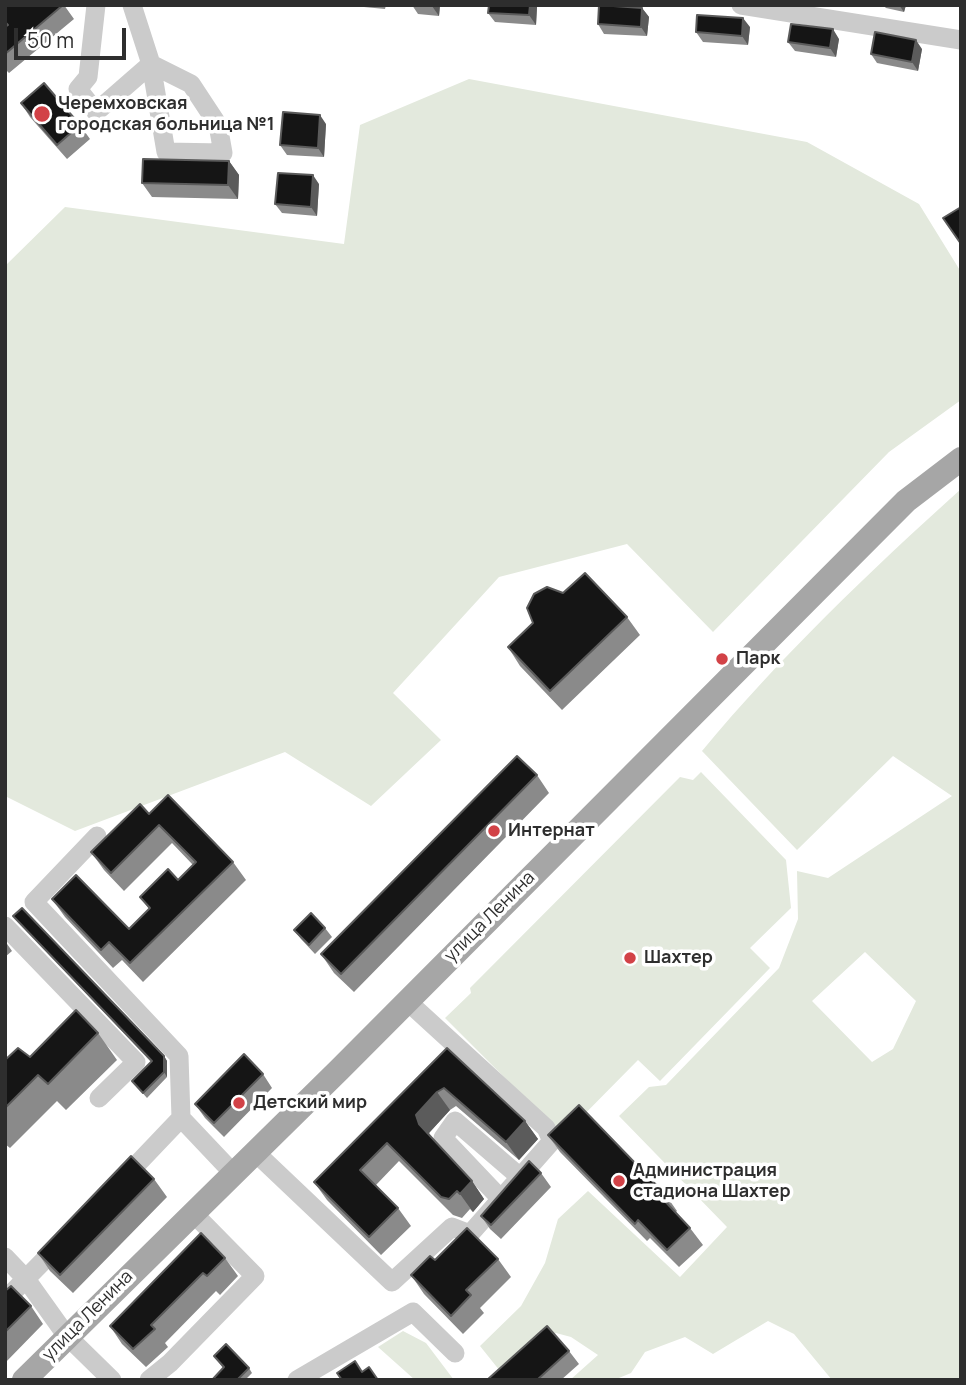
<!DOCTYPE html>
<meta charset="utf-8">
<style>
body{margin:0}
#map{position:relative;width:966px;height:1385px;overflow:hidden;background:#fff;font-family:Manrope,sans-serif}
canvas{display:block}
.frame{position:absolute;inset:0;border:7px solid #2e2e2e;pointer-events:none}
.scale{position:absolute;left:14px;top:28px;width:112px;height:32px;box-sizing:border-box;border:4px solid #2e2e2e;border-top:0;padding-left:9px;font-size:21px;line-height:24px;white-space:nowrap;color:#2e2e2e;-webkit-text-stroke:5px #fff;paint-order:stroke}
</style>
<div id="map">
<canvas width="966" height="1385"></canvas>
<div class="frame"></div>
<div class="scale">50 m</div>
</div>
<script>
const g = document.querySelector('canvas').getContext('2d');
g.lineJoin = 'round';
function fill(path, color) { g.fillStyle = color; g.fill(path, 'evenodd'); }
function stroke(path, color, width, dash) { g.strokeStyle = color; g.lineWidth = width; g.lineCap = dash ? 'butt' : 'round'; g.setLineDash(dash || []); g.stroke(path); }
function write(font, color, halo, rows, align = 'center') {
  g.font = font + ' Manrope,sans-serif'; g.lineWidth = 7; g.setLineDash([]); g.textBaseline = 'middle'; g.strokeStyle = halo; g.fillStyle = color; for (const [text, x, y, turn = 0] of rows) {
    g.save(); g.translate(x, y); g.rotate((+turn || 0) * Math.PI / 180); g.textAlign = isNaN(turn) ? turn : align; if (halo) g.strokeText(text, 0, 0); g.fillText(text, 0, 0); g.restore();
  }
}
fill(new Path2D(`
 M469,79L807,142L919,204L961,272V400L889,452L713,632L627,544L499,577L393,693L441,740L371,806L285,752L75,831L5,796V266L65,207L344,244L360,125Z
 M961,489V1380H832L794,1334L768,1321L713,1354L685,1337L645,1352L631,1373L614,1380H570L598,1355L571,1337L556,1333L500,1371L480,1346L521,1306L545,1263L558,1219L588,1191L680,1277L727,1227L619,1116L649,1087L666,1085L779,968L798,919L797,871L828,878L952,796L893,756L797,850L702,751C780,657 870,571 961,489ZM865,952L916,1001L893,1049L872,1062L812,1001Z
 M701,772L786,860L791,908L750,948L770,968L660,1081L638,1060L563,1136L445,1018L471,993L470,988L680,777L693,780Z
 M403,1331L426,1343L454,1380H415L378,1347Z`), '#e3e9dd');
stroke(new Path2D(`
 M96,5L88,77L78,89L96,112L151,64L191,84L218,125L223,153L166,152L151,64L132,5
 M741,5L961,40
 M97,836L34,902L179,1056L181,1118L233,1173
 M5,926L136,1062L99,1098
 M255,1152L392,1282L452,1227L470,1234L552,1141L546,1128L407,1001
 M121,1181L181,1118
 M500,1198L443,1138L455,1121L520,1177
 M5,1257L26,1279L66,1335L112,1380
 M5,1300L61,1243
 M149,1380L170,1363L255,1276L193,1213
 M297,1380L413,1312L455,1353`), '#cbcbcb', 19);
stroke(new Path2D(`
 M24,1380L339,1070L906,501L961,459`), '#a6a6a6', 24);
fill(new Path2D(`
 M5,5H64L74,19L9,73L5,69V27L7,26L5,24Z
 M298,5H330V7H299Z
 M363,5H386L385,9L364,7Z
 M412,5H440L439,16L418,14Z
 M883,5H906L904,12L886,8Z
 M537,7L536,25L495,22L488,13Z
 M642,8L649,17L647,36L604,34L598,24Z
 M750,27L748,45L703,42L696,32Z
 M839,39L836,57L795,51L788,42Z
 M922,49L918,71L877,63L871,54Z
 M21,103L80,125L90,139L67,159L30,117Z
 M326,124L324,157L287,155L280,145Z
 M229,161L239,175L238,199L152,197L142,183Z
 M319,184L317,216L282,213L275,204Z
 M563,593L627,617L640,635L562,710L520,666L508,647Z
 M537,775L549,793L354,992L334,973L321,954Z
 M149,814L233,862L246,880L143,982L122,960L113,968L65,917L52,899L129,929L149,909L140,897L178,880L193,865L172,843L124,891L104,870L91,852Z
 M13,916L164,1056L167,1061V1077L147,1098L132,1081L151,1062Z
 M325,928L332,937L315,954L301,939L294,930Z
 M5,941L12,951L5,957Z
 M98,1033L117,1060L66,1110L57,1101L10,1148L5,1144V1060L30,1057Z
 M447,1048L525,1121L538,1139L519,1160L456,1106L450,1110L429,1133L430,1136L472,1181L484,1199L473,1212L470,1209L462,1218L453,1215L399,1161L376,1185L398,1208L411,1226L381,1255L327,1200L314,1182Z
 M263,1074L272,1088L224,1137L205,1118L195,1104Z
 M548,1135L665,1194L677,1211L676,1212L690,1228L703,1245L679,1267L650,1238L647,1241L560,1152Z
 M541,1173L551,1187L501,1239L490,1229L481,1216Z
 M154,1179L167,1197L73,1293L50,1271L38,1253Z
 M225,1258L238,1276L220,1295L216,1291L165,1343L168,1347L146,1367L122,1344L110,1326Z
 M498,1259L511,1277L480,1308L484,1313L463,1334L424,1294L411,1275L435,1260Z
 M5,1291L31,1306L43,1324L5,1363Z
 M569,1351L579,1364L561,1380H487Z
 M214,1356L249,1368L252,1373L245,1380H212L223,1368Z`), '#8a8a8a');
fill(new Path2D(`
 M433,5H440L439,16L432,6Z
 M530,5H536L537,7L536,25L529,15Z
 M899,5H906L904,12Z
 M642,8L649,17L647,36L641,27Z
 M743,18L750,27L748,45L742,36Z
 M833,29L839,39L836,57L830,48Z
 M916,40L922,49L918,71L912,62Z
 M320,115L326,124L324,157L318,148Z
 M229,161L239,175L238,199L228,185Z
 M313,175L319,184L317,216L311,207Z
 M164,1056L167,1061V1077L164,1072Z
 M437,1092L450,1110L429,1133L432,1142L419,1124L416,1115Z
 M525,1121L538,1139L519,1160L506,1142Z
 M472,1181L484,1199L473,1212L460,1194Z`), '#5b5b5b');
const building = new Path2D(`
 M5,5H63L5,54V27L8,25L5,22Z
 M489,5H530L529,15L488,13Z
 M599,5L642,8L641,27L598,24Z
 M697,15L743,18L742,36L696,32Z
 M791,24L833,29L830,48L788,42Z
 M875,32L916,40L912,62L871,54Z
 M44,83L80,125L57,145L21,103Z
 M283,112L320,115L318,148L280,145Z
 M143,159L229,161L228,185L142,183Z
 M278,173L313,175L311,207L275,204Z
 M961,207V244L943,218Z
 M585,573L627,617L550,691L508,647L533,623L527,608L534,594L547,587L563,593Z
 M517,756L537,775L341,974L321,954Z
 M168,795L233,862L130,963L109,942L101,950L52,899L76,875L129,929L150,908L140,897L168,869L178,880L196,862L159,825L111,873L91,852L140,804L149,814Z
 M22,908L164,1056V1072L143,1093L132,1081L152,1061L13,916Z
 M311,913L325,928L309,945L294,930Z
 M76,1010L98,1033L48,1084L38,1075L5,1108V1060L18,1048L30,1057Z
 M447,1048L525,1121L506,1142L444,1088L437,1092L416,1115L419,1124L472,1181L460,1194L457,1191L449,1199L441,1197L387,1143L360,1170L398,1208L369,1237L314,1182Z
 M244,1054L263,1074L214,1123L195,1104Z
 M579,1105L665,1194L661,1197L690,1228L667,1250L638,1220L635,1224L548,1135Z
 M131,1156L154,1179L60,1275L38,1253Z
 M529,1161L541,1173L491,1225L481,1216Z
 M467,1228L498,1259L466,1290L471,1295L451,1316L411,1275L430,1256L435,1260Z
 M201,1233L225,1258L207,1276L203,1273L151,1325L155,1329L133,1349L110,1326Z
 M11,1286L31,1306L5,1332V1291Z
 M547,1326L569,1351L537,1380H487Z
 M226,1344L249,1368L237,1380H212L224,1367L214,1356Z
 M355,1361L362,1372L369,1367L378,1380H342L337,1373Z`);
fill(building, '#151515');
stroke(building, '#5b5b5b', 2);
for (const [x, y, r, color] of [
 [42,114,9,"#d24247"],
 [722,659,7,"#d24247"],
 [494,831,7,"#d24247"],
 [630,958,7,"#d24247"],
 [239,1103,7,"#d24247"],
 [619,1181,7,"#d24247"]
]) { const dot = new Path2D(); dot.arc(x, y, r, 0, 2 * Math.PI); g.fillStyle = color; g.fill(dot); stroke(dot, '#fff', 2.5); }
write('bold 18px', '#2e2e2e', '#fff', [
 ["Черемховская",58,104],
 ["городская больница №1",58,125],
 ["Парк",736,659],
 ["Интернат",508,831],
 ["Шахтер",644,958],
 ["Детский мир",253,1103],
 ["Администрация",633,1171],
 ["стадиона Шахтер",633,1192]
], 'left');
write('18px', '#2e2e2e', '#fff', [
 ["улица Ленина",490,917,-45],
 ["улица Ленина",88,1316,-45]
]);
</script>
